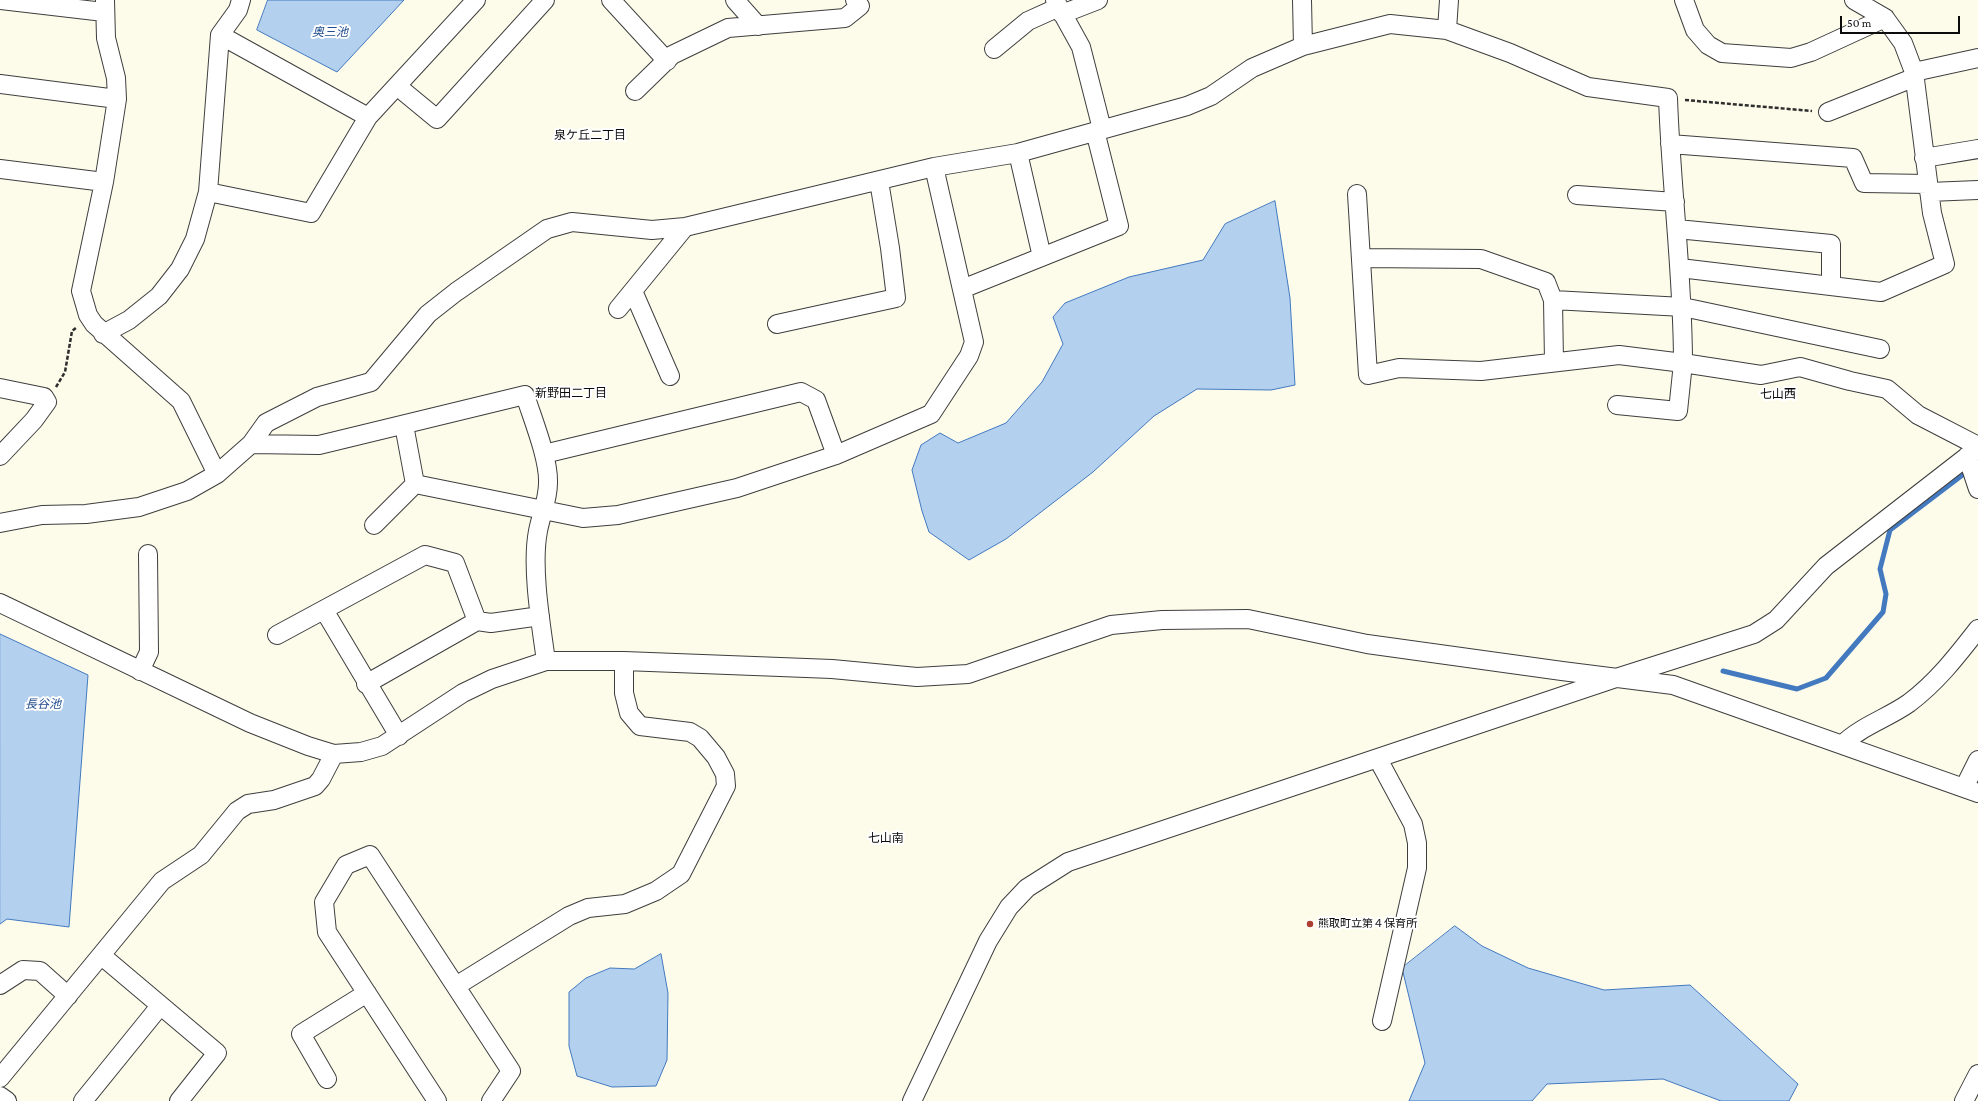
<!DOCTYPE html>
<meta charset="utf-8">
<style>
body{margin:0}
#map{position:relative;width:1978px;height:1101px;overflow:hidden;background:#fdfcea;font-family:"Crimson Pro",serif}
canvas{display:block}
.scale{position:absolute;left:1840px;top:16px;width:120px;height:18px;box-sizing:border-box;border:2px solid #0b0b0b;border-top:0;padding-left:5px;font-size:12px;line-height:14px;white-space:nowrap;color:#0b0b0b;-webkit-text-stroke:3px #fff;paint-order:stroke}
</style>
<div id="map">
<canvas width="1978" height="1101"></canvas>
<div class="scale">50 m</div>
</div>
<script>
const g = document.querySelector('canvas').getContext('2d');
g.lineJoin = 'round';
function fill(path, color) { g.fillStyle = color; g.fill(path, 'evenodd'); }
function stroke(path, color, width, dash) { g.strokeStyle = color; g.lineWidth = width; g.lineCap = dash ? 'butt' : 'round'; g.setLineDash(dash || []); g.stroke(path); }
function write(font, color, halo, rows, align = 'center') {
  g.font = font + ' "Crimson Pro","Noto Sans JP",serif'; g.lineWidth = 4; g.setLineDash([]); g.textBaseline = 'middle'; g.strokeStyle = halo; g.fillStyle = color; for (const [text, x, y, turn = 0] of rows) {
    g.save(); g.translate(x, y); g.rotate((+turn || 0) * Math.PI / 180); g.textAlign = isNaN(turn) ? turn : align; if (halo) g.strokeText(text, 0, 0); g.fillText(text, 0, 0); g.restore();
  }
}
const water = new Path2D(`
 M268,0H404L337,72L257,30Z
 M1275,201L1290,298L1295,385L1271,390L1197,389L1154,416L1093,472L1006,539L969,560L929,532L922,511L912,470L921,445L940,433L958,443L1006,423L1042,382L1063,344L1053,317L1065,303L1129,277L1203,260L1225,224Z
 M0,634L88,675L69,927L7,919L0,924Z
 M1455,926L1482,946L1528,968L1604,990L1690,985L1798,1084L1789,1101H1721L1663,1079L1547,1084L1532,1101H1409L1425,1063L1402,968Z
 M661,954L668,993L667,1060L656,1086L612,1087L577,1076L569,1046V992L586,978L610,968L634,969Z`);
fill(water, '#b4d0ef');
stroke(water, '#4279bf', 1);
stroke(new Path2D(`
 M1723,671L1797,689L1826,678L1883,612L1886,594L1880,569L1890,530L1969,470`), '#4279bf', 5);
const minor = new Path2D(`
 M0,0L104,12
 M105,0L106,38L116,78L117,99L104,182L81,291L88,315L94,324L181,401L217,474
 M611,0L667,61
 M735,0L758,26
 M1055,0L1081,47L1102,129
 M1302,0L1303,46
 M1684,0L1695,30L1708,45L1722,53L1791,58L1811,52L1885,18
 M1062,14L1098,0
 M1447,30L1449,0
 M220,35L368,117
 M994,49L1028,21L1059,7
 M1914,72L1978,58
 M0,84L117,99
 M397,86L437,119L545,0
 M635,91L672,55L728,28L845,18L860,6L855,0
 M1828,112L1913,78
 M1670,144L1853,158L1864,183L1928,184
 M1018,153L1042,257
 M1924,158L1978,149
 M0,169L104,182
 M208,192L311,213L368,117L476,0
 M1929,192L1978,190
 M1357,194L1368,375L1399,368L1481,371L1619,355L1683,363L1678,411L1617,405
 M1577,195L1675,202
 M1677,229L1831,244V286
 M1361,258L1481,259L1546,282L1553,300L1554,362
 M1680,268L1881,292L1945,264L1932,213L1914,72L1903,43L1885,18L1854,0
 M962,289L1119,226L1095,131
 M633,291L670,376
 M1553,300L1683,307L1880,349
 M618,309L685,227
 M777,324L896,298L890,248L879,181
 M103,334L129,320L159,296L180,269L195,239L208,192L220,35L238,10L241,0
 M0,388L44,397L47,402L34,420L0,456
 M251,444L319,445L525,395C533,420 549,459 548,483C548,500 541,515 538,531C531,567 541,625 546,661
 M544,454L801,392L816,400L836,455
 M1967,456L1978,489
 M415,484L583,518L618,515L737,488L836,455L931,414L969,356L974,342L934,167
 M0,523L42,515L86,514L139,507L187,491L217,474L251,444L266,423L317,397L371,382L428,314L456,292L547,229L572,222L652,230L685,227L934,167L1018,153L1187,106L1211,96L1252,68L1303,46L1390,24L1447,30L1510,53L1588,87L1668,98C1671,187 1683,274 1683,363L1761,375L1800,367L1850,381L1887,389L1918,415L1978,446
 M374,525L415,484L404,425
 M0,603L250,723L308,746L334,754L361,752L382,746L463,693L492,679L546,661H624L832,669L917,677L968,674L1111,625L1162,620L1248,619L1367,644L1562,671L1673,685L1978,793
 M324,610L399,736
 M277,635L425,555L455,563L477,621
 M140,671L149,652L148,554
 M366,684L477,621L491,623L540,616
 M1842,745C1861,726 1888,718 1909,703C1937,682 1957,656 1978,629
 M1378,759L1413,824L1417,843V868L1382,1021
 M1964,788L1978,760
 M102,956L217,1053L179,1101
 M0,985L23,970L40,971L68,996
 M456,986L569,916L588,908L625,904L656,891L681,874L726,786L725,774L716,757L700,738L690,732L640,726L629,713L624,693V661
 M0,1078L162,881L201,855L237,811L248,804L274,800L315,786L321,779L334,754
 M327,1079L301,1034L367,993
 M0,1096L7,1101
 M83,1101L160,1006
 M437,1101L327,932L324,902L346,865L370,855L511,1071L491,1101
 M912,1101L988,941L1009,907L1027,888L1068,862L1616,678L1754,634L1776,620L1826,566L1978,448
 M1964,1101L1978,1074`);
stroke(minor, '#3e3e3e', 20);
stroke(new Path2D(`
 M1685,100L1812,111
 M56,387L65,372L72,331L77,327`), '#2d2d2d', 2.5, [4, 2]);
stroke(minor, '#fff', 18);
for (const [x, y, r, color] of [
 [1310,924,4,"#ac3f31"]
]) { const dot = new Path2D(); dot.arc(x, y, r, 0, 2 * Math.PI); g.fillStyle = color; g.fill(dot); stroke(dot, '#fff', 1.5); }
write('11px', '#0b0b0b', '#fff', [
 ["熊取町立第４保育所",1318,924]
], 'left');
write('italic 12px', '#214e8f', '#fff', [
 ["奥三池",330,32],
 ["長谷池",43,704]
]);
write('12px', '#0b0b0b', '#fff', [
 ["泉ケ丘二丁目",590,135],
 ["新野田二丁目",571,393],
 ["七山西",1778,394],
 ["七山南",886,838]
]);
</script>
